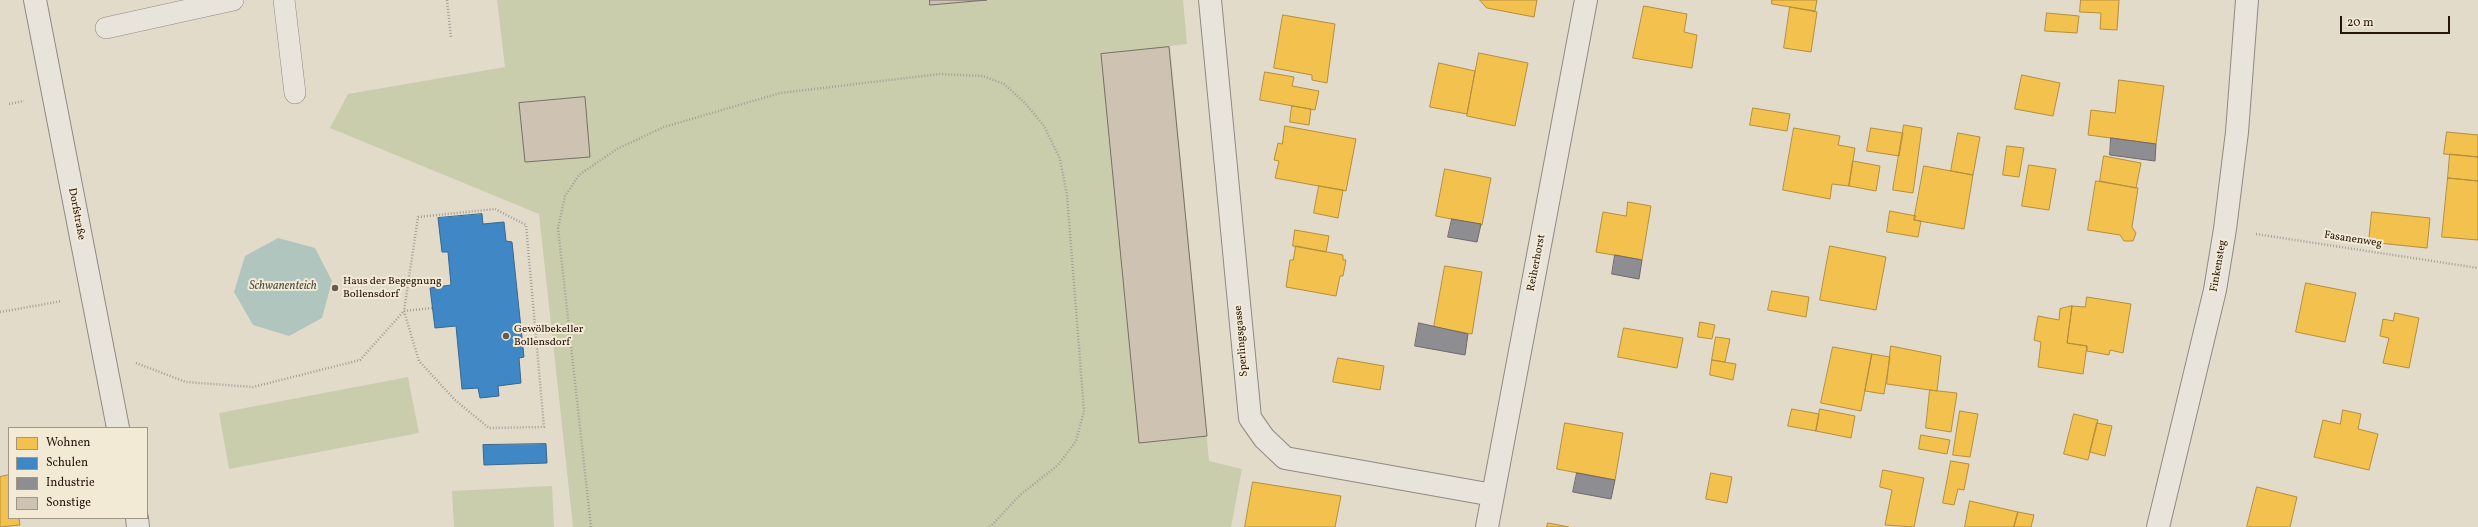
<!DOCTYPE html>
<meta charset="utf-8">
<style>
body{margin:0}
#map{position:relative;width:2478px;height:527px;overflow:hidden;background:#e2dbca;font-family:Vollkorn,serif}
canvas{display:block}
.legend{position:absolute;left:8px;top:427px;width:140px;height:92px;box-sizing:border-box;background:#f3ead5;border:1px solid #a19585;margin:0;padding:5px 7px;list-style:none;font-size:12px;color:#26160c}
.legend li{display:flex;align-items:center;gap:8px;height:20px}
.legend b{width:20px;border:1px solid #a19585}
.scale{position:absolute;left:2340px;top:16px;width:110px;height:18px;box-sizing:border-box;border:2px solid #26160c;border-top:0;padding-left:5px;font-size:12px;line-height:14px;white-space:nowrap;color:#26160c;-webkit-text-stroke:3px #f3ead5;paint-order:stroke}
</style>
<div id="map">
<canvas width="2478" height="527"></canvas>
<ul class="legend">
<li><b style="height:11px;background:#f2c14e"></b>Wohnen</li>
<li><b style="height:11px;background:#3f88c5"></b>Schulen</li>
<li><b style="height:11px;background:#8d8d92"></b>Industrie</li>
<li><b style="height:11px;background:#cec2b3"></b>Sonstige</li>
</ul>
<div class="scale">20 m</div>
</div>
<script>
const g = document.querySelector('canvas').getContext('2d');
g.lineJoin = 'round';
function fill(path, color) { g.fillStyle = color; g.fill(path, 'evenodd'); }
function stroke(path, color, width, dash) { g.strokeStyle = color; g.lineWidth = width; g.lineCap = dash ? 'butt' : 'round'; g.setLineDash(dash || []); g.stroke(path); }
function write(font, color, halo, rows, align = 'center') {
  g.font = font + ' Vollkorn,serif'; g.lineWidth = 4; g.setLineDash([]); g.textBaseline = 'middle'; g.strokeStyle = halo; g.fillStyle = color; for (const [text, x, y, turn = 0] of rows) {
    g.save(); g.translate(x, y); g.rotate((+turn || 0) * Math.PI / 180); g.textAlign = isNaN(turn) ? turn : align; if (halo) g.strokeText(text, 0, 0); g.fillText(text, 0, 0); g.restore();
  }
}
fill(new Path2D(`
 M497,0H1183L1187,44L1170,46L1209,461L1242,469L1231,527H573L539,214L330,128L348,94L505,67Z
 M408,377L419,433L229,469L219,413Z
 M552,486L554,527H454L452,491Z`), '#c9cdac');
fill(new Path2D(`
 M278,238L315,248L332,281L322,318L289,336L253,325L234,292L245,256Z`), '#b0c5bd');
const homes = new Path2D(`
 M1480,0H1537L1534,17L1487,8Z
 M1772,0H1817L1815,11L1772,4Z
 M2081,0H2119L2117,30L2100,29L2101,13L2080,12Z
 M1644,6L1687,14L1684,32L1697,35L1692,68L1633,58Z
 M1790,7L1817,12L1811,52L1784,48Z
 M2047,13L2079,16L2077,33L2045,31Z
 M1283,15L1335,24L1327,83L1312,80V75L1274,68Z
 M1479,53L1528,63L1515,126L1467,116Z
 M1439,63L1475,71L1467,114L1430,107Z
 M1265,72L1294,77L1292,86L1319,91L1315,110L1260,100Z
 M2022,75L2060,83L2053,116L2015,109Z
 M2119,80L2164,86L2156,144L2088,135L2091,110L2115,113Z
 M1292,106L1311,109L1309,125L1290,122Z
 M1753,108L1790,114L1787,131L1750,125Z
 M1904,125L1922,128L1913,193L1893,190Z
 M1285,126L1356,139L1346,191L1275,178L1279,161L1274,160L1278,143L1282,144Z
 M1794,128L1840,136L1838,145L1855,148L1849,186L1832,184L1830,199L1783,190Z
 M1871,128L1903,133L1899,156L1867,151Z
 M2447,132L2478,135V157L2444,154Z
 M1958,133L1980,137L1973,175L1951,171Z
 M2007,146L2024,148L2019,177L2003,175Z
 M2450,154L2478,157V181L2448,178Z
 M2104,156L2141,163L2136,188L2100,181Z
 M1853,161L1880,166L1876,191L1849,186Z
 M2029,165L2056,169L2049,210L2022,206Z
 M1924,166L1973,175L1964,229L1914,220Z
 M1445,169L1491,178L1482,225L1436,216Z
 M2448,178L2478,181V240L2442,237Z
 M2096,181L2138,188L2132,227L2136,233L2133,241H2124L2120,235L2088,230Z
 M1319,186L1343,190L1338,218L1314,213Z
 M1628,202L1651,206L1642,260L1596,252L1603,212L1626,216Z
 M1890,211L1916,216L1914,220L1921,221L1918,237L1887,232Z
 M2372,212L2430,218L2427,248L2369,242Z
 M1295,230L1329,236L1326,252L1293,246Z
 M1296,246L1343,255V260H1346L1343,276H1340L1336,296L1286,287L1290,260H1293Z
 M1830,246L1886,257L1876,310L1820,300Z
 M1445,266L1482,272L1472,334L1434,327Z
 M2306,283L2356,293L2345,342L2296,332Z
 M1772,291L1809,297L1806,317L1768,310Z
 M2087,297L2131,304L2123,353L2110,350L2109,355L2087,351V346L2067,343L2072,306L2085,307Z
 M2072,306L2067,343L2087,346L2083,374L2038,367L2041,342L2034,340L2038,316L2059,320L2060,309Z
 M2395,313L2419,318L2409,368L2383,363L2389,338L2380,336L2383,319L2393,321Z
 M1700,322L1715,325L1712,339L1698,337Z
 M1624,328L1683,338L1677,368L1618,357Z
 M1716,337L1730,339L1725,362L1712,360Z
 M1891,346L1941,356L1937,391L1887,384Z
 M1833,347L1872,354L1861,411L1821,403Z
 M1872,354L1890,357L1884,394L1865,391Z
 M1338,358L1384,366L1380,390L1333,382Z
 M1712,360L1736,364L1733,380L1710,375Z
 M1930,390L1957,393L1951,432L1926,428Z
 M1792,409L1819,414L1816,431L1788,426Z
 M1820,409L1855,416L1851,438L1816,431Z
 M2343,410L2361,414L2358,429L2378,434L2369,470L2314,457L2323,420L2340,424Z
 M1960,411L1978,414L1970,457L1953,455Z
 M2074,414L2098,420L2088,460L2064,454Z
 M1565,423L1623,433L1615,480L1557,469Z
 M2097,423L2112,426L2105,456L2090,452Z
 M1921,435L1950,440L1947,454L1919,449Z
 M1951,461L1969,464L1964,490L1958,489L1954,505L1943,503Z
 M1883,470L1924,478L1914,527L1885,525L1892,490L1880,487Z
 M1711,473L1732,477L1727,503L1706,499Z
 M9,475V518H19L20,525L0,527V477Z
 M1253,482L1341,496L1335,527H1245Z
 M2257,487L2297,497L2290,527H2247Z
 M1970,501L2018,512L2014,527H1965Z
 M2018,512L2034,515L2031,527H2014Z
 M1548,523L1569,527H1547Z`);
fill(homes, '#f2c14e');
stroke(homes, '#b58e3a', 1);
const schools = new Path2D(`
 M482,214L483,224L504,222L506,241L512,242L524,357L519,358L521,383L498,386L499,396L480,398L478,388L462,389L456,326L435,328L430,288L451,285L448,252H442L438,218Z
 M546,444L547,463L484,465L483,445Z`);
fill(schools, '#3f88c5');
stroke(schools, '#38668e', 1);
const industry = new Path2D(`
 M2111,138L2156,144L2155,161L2110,155Z
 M1452,219L1481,224L1477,242L1448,237Z
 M1615,255L1642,260L1639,279L1612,274Z
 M1419,323L1468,334L1465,355L1415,346Z
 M1577,473L1615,480L1611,499L1573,492Z`);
fill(industry, '#8d8d92');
stroke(industry, '#6e696a', 1);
const building = new Path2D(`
 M930,0H987L930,5Z
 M1169,47L1207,436L1139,443L1101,54Z
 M585,97L590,157L525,162L519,103Z`);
fill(building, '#cec2b3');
stroke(building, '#767066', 1);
const lane = new Path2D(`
 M284,0L295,93
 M106,28L233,0`);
const street = new Path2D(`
 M35,0L118,428
 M1210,0L1250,418L1264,438L1285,458L1493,495
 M137,518L138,527
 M1487,527L1586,0
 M2158,527L2215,290L2225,229L2237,132L2247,0`);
stroke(lane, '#918a80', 22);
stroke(street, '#918a80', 24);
stroke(new Path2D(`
 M447,0L451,38
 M9,104L24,101
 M495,209L526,225L544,427L489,428L455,400L419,361L404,311L418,217Z
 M2256,234L2478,268
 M0,312L62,301
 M136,363L186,382L253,387L360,360L404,311L432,308
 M591,527L558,228L565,196L579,175L617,149L664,127L780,93L940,74L983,76L1004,84L1025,103L1044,126L1060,159L1067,195L1084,411L1076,441L1058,465L1020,495L990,527`), '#a39f97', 2.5, [1, 2]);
stroke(lane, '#e8e4dc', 21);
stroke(street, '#e8e4dc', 22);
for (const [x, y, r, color] of [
 [335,288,4,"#685b4e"],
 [506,336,4,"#685b4e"]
]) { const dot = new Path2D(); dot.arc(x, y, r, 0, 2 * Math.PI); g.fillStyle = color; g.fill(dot); stroke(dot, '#f3ead5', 1.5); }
write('11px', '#26160c', '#f3ead5', [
 ["Dorfstraße",76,214,79],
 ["Fasanenweg",2353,240,9],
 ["Reiherhorst",1537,263,-79],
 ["Finkensteg",2219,266,-80],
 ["Sperlingsgasse",1242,341,-95]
]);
write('11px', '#26160c', '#f3ead5', [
 ["Haus der Begegnung",343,282],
 ["Bollensdorf",343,295],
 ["Gewölbekeller",514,330],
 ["Bollensdorf",514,343]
], 'left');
write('italic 12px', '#4f5048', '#f3ead5', [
 ["Schwanenteich",283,287]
]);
</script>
